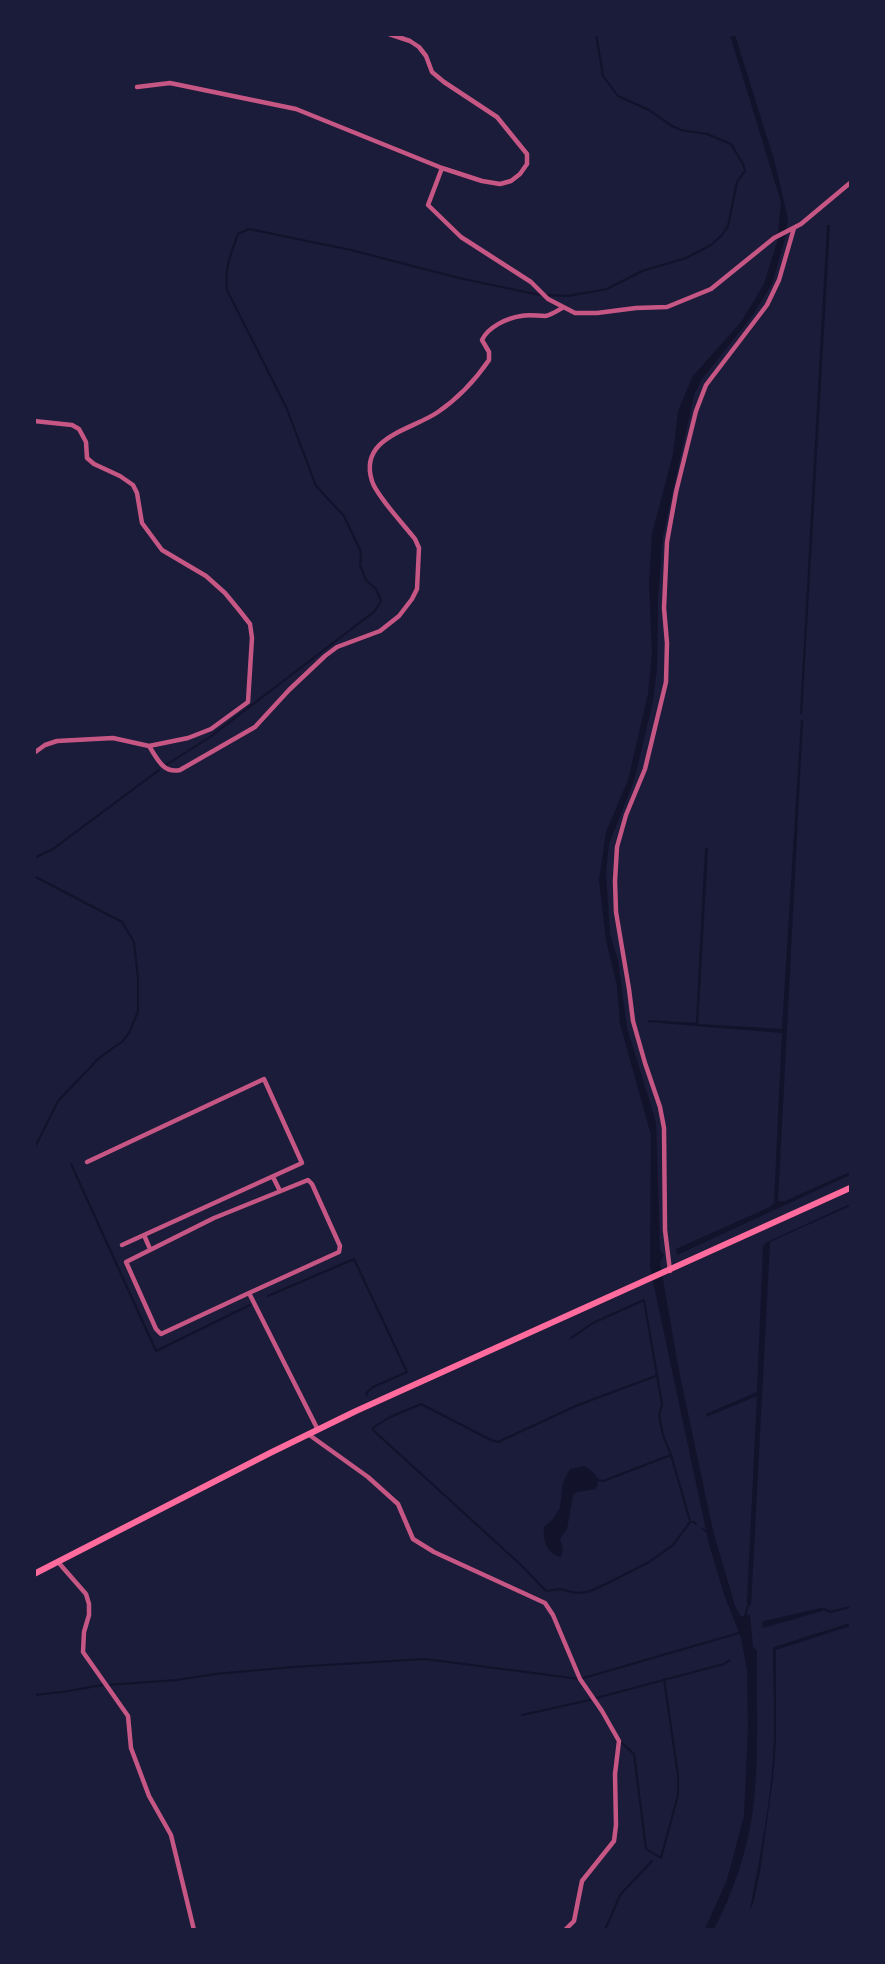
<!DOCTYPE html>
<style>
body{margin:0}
#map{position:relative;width:885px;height:1964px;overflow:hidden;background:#1b1b3a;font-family:"Fira Sans Condensed",sans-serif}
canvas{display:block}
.frame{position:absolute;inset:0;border:36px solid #1b1b3a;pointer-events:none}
</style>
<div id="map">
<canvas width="885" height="1964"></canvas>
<div class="frame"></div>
</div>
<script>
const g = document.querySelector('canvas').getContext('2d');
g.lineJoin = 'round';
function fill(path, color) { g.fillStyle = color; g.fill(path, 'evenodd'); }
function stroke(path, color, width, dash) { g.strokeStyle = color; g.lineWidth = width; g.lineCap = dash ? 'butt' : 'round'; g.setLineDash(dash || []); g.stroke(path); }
fill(new Path2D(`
 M730,35H735L775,163L788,219L784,242L772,284L752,316L702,379L694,395L663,536L658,596L657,668L653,701L634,781L609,844L606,873L610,934L618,960L627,1028L656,1122L660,1250L664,1255L660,1262L678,1366L713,1531L735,1606L741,1617L750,1614L753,1647L757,1651C756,1705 760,1762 752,1816C746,1855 732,1895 714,1929H705L727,1880L744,1816L748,1727L747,1670L741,1638L724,1594L709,1544L654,1286L650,1266L651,1135L620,1024L617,986L606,940L599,880L606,832L628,780L648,694L652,653L649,584L652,534L673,454L678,411L693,376L741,322L764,284L777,242L781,202Z
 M827,225H830L802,714H800Z
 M801,720H803L778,1201H785L850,1172V1175L677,1255L676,1249L770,1207L774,1203L782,1033L648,1022L649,1020L696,1023L705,848H708L698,1024L782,1029Z
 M850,1204V1206L770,1242L751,1606L747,1602L757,1396L706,1417V1414L757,1392L763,1246L765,1243Z
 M584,1466C593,1471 602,1478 596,1489L577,1492L573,1495L567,1529L560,1539L563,1549L561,1557C546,1553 543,1541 544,1527L553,1519L560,1508L563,1482L570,1469Z
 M821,1608L822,1611L763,1628L762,1622L764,1621Z
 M850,1623V1626L776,1650V1741L773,1778L760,1872L753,1904L750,1909C761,1853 772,1795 774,1739C775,1710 773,1680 773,1651L774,1647L777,1646Z`), '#12122b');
stroke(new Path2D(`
 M547,295L568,296L607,289L642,271L686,258L711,245L722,235L728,226L737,182L745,171L743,164L731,144L707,134L681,130L672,126L649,110L618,96L603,76L596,34
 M166,765L210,737L375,611L381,601L376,589L366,580L360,565L361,552L344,516L316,486L287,409L227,290C224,270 231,253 238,234L249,229L351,250L459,278L540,295
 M34,858L53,849L159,770
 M34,876L122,922L134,942L138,979V1011L130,1031L123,1041L99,1058L58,1101L34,1149
 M71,1164L156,1351L250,1305
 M268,1296L354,1259L407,1372L373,1387L366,1393L367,1395
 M571,1338L593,1323L644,1300L662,1404L659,1415L663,1435L671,1455L690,1521
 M656,1376L578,1405L498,1442L491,1440L421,1404L390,1417L374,1427L373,1430L521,1565L546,1591L560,1589L576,1593L588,1592L610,1582L649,1562L673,1545L690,1522H694L696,1524
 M598,1480L603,1481L671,1455
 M703,1529L707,1532
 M819,1610L824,1609L830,1612L850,1607
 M745,1616L749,1602
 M107,1685L177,1680L215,1674L293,1667L425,1659L580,1679L739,1633
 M34,1695L62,1692L103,1685
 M596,1698L724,1664L730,1660
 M522,1715L590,1700
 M622,1743L634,1754L646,1849L661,1858L678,1795V1775L664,1679
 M605,1930L620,1895L652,1861`), '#12122b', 2);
stroke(new Path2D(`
 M137,87L170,83L296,109L442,168L482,181L500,184L511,181L520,174L527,164V154L497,117L444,82L432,72L426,56L419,47L410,41L389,34
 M442,168L428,205L461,237L531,282L548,299L575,313H597L636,308L667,307L711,289L774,238L801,224L850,183
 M34,421L72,425L79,429L86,442L87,458L94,464L120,476L133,485L137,493L142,523L162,550L206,576L225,593L239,610L250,624L252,638L248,702L211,729L188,738L149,746L113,738L57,741L45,745L34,753
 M149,746C157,758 163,774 180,770L255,727L289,690L325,656L337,647L380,631L399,616L412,599L417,589L419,548L415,539C405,526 376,495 372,481C358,437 412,430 438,412C457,399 476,379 489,360V352L482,340C488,327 507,318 521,316C529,314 537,316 545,316C551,315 557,311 562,308
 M87,1162L264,1079L302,1163L122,1245
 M273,1177L280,1191
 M144,1235L150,1249
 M670,1271L665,1230L664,1128L660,1107L645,1063L633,1021L629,989L616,912L615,881L617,847L626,815L645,769L666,682L667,643L664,608L667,542L676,492L696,411L706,385L767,305L779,280L794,228
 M249,1293L339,1252L340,1246L312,1184L308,1180L214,1218L126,1262L156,1329L161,1334L249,1293L318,1430
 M308,1434L368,1477L398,1504L413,1539L434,1552L545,1603L553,1615L580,1679L602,1711L619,1741L615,1774L616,1825L614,1841L582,1881L574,1921L565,1930
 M58,1562L86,1594L89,1604V1615L84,1632L83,1652L128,1716L131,1748L149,1796L171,1835L194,1930`), '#c65784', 4.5);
stroke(new Path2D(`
 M34,1574L270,1453L356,1411L850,1188`), '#ff6b9d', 6);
</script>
